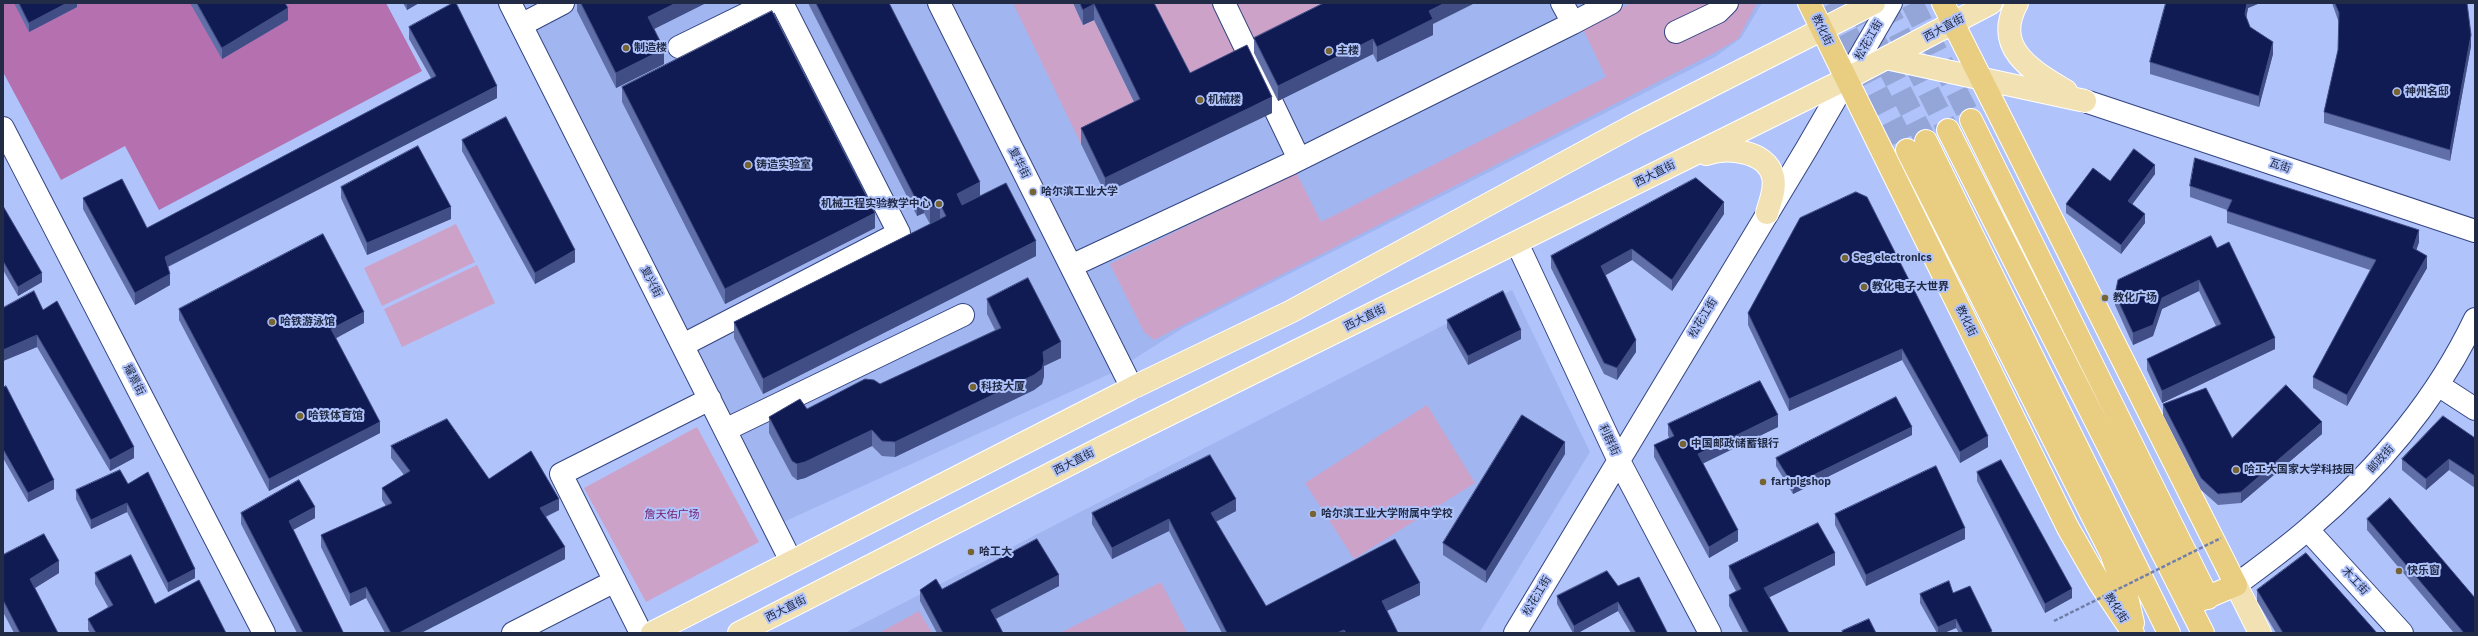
<!DOCTYPE html>
<meta charset="utf-8">
<style>
body{margin:0}
#map{position:relative;width:2478px;height:636px;overflow:hidden;background:#b0c3fb;font-family:"IBM Plex Sans",sans-serif}
canvas{display:block}
.frame{position:absolute;inset:0;border:4px solid #222b46;pointer-events:none}
</style>
<div id="map">
<canvas width="2478" height="636"></canvas>
<div class="frame"></div>
</div>
<script>
const g = document.querySelector('canvas').getContext('2d');
g.lineJoin = 'round';
function fill(path, color) { g.fillStyle = color; g.fill(path, 'evenodd'); }
function stroke(path, color, width, dash) { g.strokeStyle = color; g.lineWidth = width; g.lineCap = dash ? 'butt' : 'round'; g.setLineDash(dash || []); g.stroke(path); }
function write(font, color, halo, rows, align = 'center') {
  g.font = font + ' "IBM Plex Sans","Noto Sans SC",sans-serif'; g.lineWidth = 4; g.setLineDash([]); g.textBaseline = 'middle'; g.strokeStyle = halo; g.fillStyle = color; for (const [text, x, y, turn = 0] of rows) {
    g.save(); g.translate(x, y); g.rotate((+turn || 0) * Math.PI / 180); g.textAlign = isNaN(turn) ? turn : align; if (halo) g.strokeText(text, 0, 0); g.fillText(text, 0, 0); g.restore();
  }
}
fill(new Path2D(`
 M522,3H1762L1741,38L1715,57L1183,328L1112,373L779,524Z
 M1512,290L1590,452L1479,633H845Z`), '#a1b5f0');
fill(new Path2D(`
 M1013,3H1073L1083,25L1094,20L1140,115L1081,144Z
 M1146,3H1218L1247,60L1190,88Z
 M1229,3H1355L1254,53Z
 M1631,3H1757L1738,39L1712,54L1154,340L1144,332L1110,264L1296,172L1321,222L1606,77L1583,29Z
 M456,224L475,262L382,306L364,268Z
 M477,265L495,303L402,347L384,309Z
 M1427,405L1475,483L1354,559L1305,483Z
 M697,427L759,542L646,602L584,488Z
 M1161,582L1187,633H1060Z
 M919,611L932,633H879Z`), '#cda2c9');
fill(new Path2D(`
 M3,3H386L422,71L159,210L125,146L61,180L3,72Z`), '#b470af');
stroke(new Path2D(`
 M1832,3L1907,150
 M1856,3L1926,141
 M1884,3L1948,130
 M1912,3L1971,120`), '#94a5d7', 22, [22, 11]);
const minor = new Path2D(`
 M510,3L791,561
 M939,3L1132,388
 M1224,3L1299,159
 M1562,3L1573,23L1611,3
 M521,25L563,3
 M1676,32L1718,12L1727,3
 M679,47L769,3
 M2085,101L2475,231
 M3,128L264,633
 M1517,243L1618,459L1710,633
 M1071,266L1292,163L1573,23
 M683,345L899,233L782,3
 M2438,385L2475,409
 M725,430L963,315
 M2308,530L2402,633
 M2236,585C2260,567 2285,549 2308,529C2376,471 2436,401 2475,319
 M513,633L615,581
 M641,633L561,474L710,399
 M1515,633L1807,148L1891,3`);
const major = new Path2D(`
 M2017,3C1992,49 2033,71 2066,91
 M1886,58L2085,101
 M1706,154C1727,147 1767,150 1773,177C1776,189 1770,202 1767,213
 M2236,585L2260,633
 M652,633L1132,388L1290,312L1638,123L1874,3
 M739,633L1111,443L1846,79L1991,3`);
const highway = new Path2D(`
 M1809,3L2068,528L2099,582L2133,633
 M1943,3L2236,585L2189,605
 M1971,120L2208,598
 M1948,130L2203,633
 M1926,141L2169,633
 M1907,150L2111,553L2127,597L2133,623`);
stroke(minor, '#344581', 24);
stroke(major, '#fff', 24);
stroke(highway, '#fff', 24);
stroke(minor, '#fff', 22);
stroke(major, '#f2e1b3', 22);
stroke(highway, '#e9cd81', 22);
stroke(new Path2D(`
 M2054,621L2221,538`), '#7180ab', 2.5, [4, 2]);
fill(new Path2D(`
 M14,3H77V7L29,32Z
 M190,3H285L288,20L222,59Z
 M403,3H419L407,10Z
 M577,3H706L654,29L664,64L616,88L577,11Z
 M808,3H889L980,196L1036,256L763,394L734,338V322L930,224L924,213L917,216Z
 M1073,3H1154L1190,73L1272,113L1105,193L1081,144V128L1134,102L1094,20L1083,25Z
 M2166,3H2260L2248,8L2246,17L2250,27L2273,54L2259,107L2150,74V62Z
 M2332,3H2467L2471,46L2450,161L2324,123V112L2338,50L2339,23Z
 M1433,24V35L1377,62L1373,54L1278,101L1254,53V38Z
 M409,27L497,98L168,267L170,285L135,305L83,209V198L147,228L431,78L409,39Z
 M622,87L875,228L725,304L622,102Z
 M462,140L575,262L535,284L462,151Z
 M2155,174L2132,204L2145,223L2121,254L2066,213V204L2110,181Z
 M2190,186L2419,242L2416,250L2427,268L2347,406L2313,388V377L2370,270L2227,223V210L2190,197Z
 M341,187L451,219L367,255L341,198Z
 M3,206L42,282L18,296L3,270Z
 M1724,214L1672,291L1632,260L1605,275L1636,352L1617,380L1604,374L1551,268V256Z
 M1800,218L1988,447L1960,463L1902,360L1789,411L1748,325V313Z
 M2217,248L2275,349L2162,403L2147,370V359L2216,326L2199,291L2162,309L2153,336L2133,345L2115,305V294Z
 M987,299L1061,358L1044,366V376L1042,384L1034,390L895,457L882,456L872,446L805,478L797,480L792,476L769,433V417L807,409L880,384L995,330L987,314Z
 M3,308L43,310L134,458L110,471L37,347L3,361Z
 M179,309L364,323L335,338L380,433L269,491L179,320Z
 M1447,320L1521,339L1468,365L1447,328Z
 M2475,353V366H2474V354Z
 M3,388L54,489L28,502L3,458Z
 M2163,404L2232,438L2322,434L2241,503L2218,505L2201,490L2163,415Z
 M1668,424L1778,427L1702,463L1738,541L1709,558L1654,457V445L1669,438L1668,435Z
 M1912,435L1793,494L1776,466V458Z
 M2475,438V488L2449,470L2426,490L2402,470V459Z
 M391,446L489,479L559,510L546,517L565,559L421,633H385L366,598L350,606L321,547V535L386,506L382,500V488L404,475L391,458Z
 M1565,454L1486,583L1443,555V543Z
 M1977,472L2072,598L2045,613L1977,481Z
 M128,484L195,578L168,592L127,512L91,529L76,499V490Z
 M1236,511L1216,522L1266,606L1420,595L1387,611L1398,633H1222L1169,531L1112,559L1092,524V513Z
 M241,513L315,518L293,530L343,633H297L241,524Z
 M1835,514L1965,539L1866,586L1835,525Z
 M2367,519L2475,633H2454L2367,530Z
 M3,555L59,573L35,588L58,633H14L3,612Z
 M1835,565L1769,597L1789,633H1743L1729,606V595L1736,591L1729,578V566Z
 M95,573L155,604L226,633H90L88,630V619L108,607L95,584Z
 M1059,586L996,619L1003,633H937L920,601V590L942,589Z
 M1618,586L1667,633H1631L1618,611L1578,633H1573L1557,604V596Z
 M2257,590L2377,633H2276L2257,601Z
 M1953,593L1992,633H1959L1956,628L1944,633H1937L1920,603V594Z`), '#606fa7');
fill(new Path2D(`
 M67,3H77V7L29,32V23Z
 M407,3H419L407,10Z
 M676,3H706L648,32V17Z
 M1445,3H1475L1433,24V35L1377,62V47L1429,11Z
 M2247,3H2260L2248,8L2245,25V14Z
 M1094,4V20L1083,25V10Z
 M288,8V20L222,59V48Z
 M2471,35V46L2450,161V150Z
 M1373,39V54L1278,101V86Z
 M2273,42V54L2259,107V96Z
 M664,49V64L616,88V73Z
 M497,86V98L165,268V257Z
 M1272,97V113L1105,193V178Z
 M2155,165V174L2128,210V201Z
 M980,182V197L957,209V194Z
 M924,197V213L917,216V201Z
 M1724,202V214L1672,291V280Z
 M940,204V219L930,224V209Z
 M451,207V219L367,255V243Z
 M875,213V228L725,304V289Z
 M2145,214V223L2121,254V245Z
 M2419,230V242L2413,260V248Z
 M1036,241V256L763,394V379Z
 M1632,249V260L1601,278V266Z
 M575,250V262L535,284V273Z
 M2427,256V268L2347,406V395Z
 M42,273V282L18,296V287Z
 M170,274V285L135,305V293Z
 M2199,280V291L2162,309L2153,336L2133,345V333L2162,298Z
 M364,312V323L331,341V329Z
 M1521,330V339L1468,365V356Z
 M37,335V347L3,361V350Z
 M2275,338V349L2162,403V391Z
 M1636,340V352L1617,380V368Z
 M1061,342V358L1044,366V376L1042,384L1034,390L895,457V442L1043,352Z
 M1902,349V360L1789,411V399Z
 M1778,415V427L1698,466V454Z
 M380,422V433L269,491V479Z
 M2322,422V434L2241,503V492Z
 M1912,427V435L1793,494V485Z
 M872,430V446L805,478L797,480V464Z
 M1988,436V447L1960,463V452Z
 M1565,442V454L1486,583V571Z
 M134,447V458L110,471V460Z
 M2449,459V470L2426,490V479Z
 M54,480V489L28,502V493Z
 M559,499V510L540,519V508Z
 M1236,499V511L1211,524V513Z
 M127,503V512L91,529V520Z
 M315,507V518L289,532V521Z
 M1169,519V531L1112,559V548Z
 M1965,528V539L1866,586V575Z
 M1738,530V541L1709,558V547Z
 M565,547V559L421,633H399Z
 M1835,553V565L1764,600V588Z
 M59,561V573L30,591V579Z
 M195,569V578L168,592V583Z
 M1059,575V586L991,621V610Z
 M1420,583V595L1382,613V601Z
 M366,587V598L350,606V594Z
 M2072,589V598L2045,613V604Z
 M1618,602V611L1578,633H1574V626Z
 M1956,619V628L1944,633H1938V627Z
 M1344,630V633H1337Z`), '#414d85');
const building = new Path2D(`
 M19,3H67L29,23Z
 M197,3H285L288,8L222,48Z
 M453,3H456L497,86L165,257L170,274L135,293L83,198L122,179L147,228L436,76L409,27Z
 M581,3H676L648,17L664,49L616,73Z
 M816,3H889L980,182L957,194L962,205L1006,183L1036,241L763,379L734,322L946,216L940,204L930,209L924,197L917,201Z
 M1080,3H1154L1190,73L1247,45L1272,97L1105,178L1081,128L1140,99L1094,4L1083,10Z
 M1324,3H1445L1429,11L1433,19L1377,47L1373,39L1278,86L1254,38Z
 M2166,3H2247L2245,14L2250,27L2273,42L2259,96L2150,62Z
 M2335,3H2467L2471,35L2450,150L2324,112L2338,50L2339,13Z
 M772,11L875,213L725,289L622,87Z
 M506,117L575,250L535,273L462,140Z
 M418,146L451,207L367,243L341,187Z
 M2134,149L2155,165L2128,201L2145,214L2121,245L2066,204L2093,168L2110,181Z
 M2195,158L2419,230L2413,248L2427,256L2347,395L2313,377L2376,260L2227,211L2232,200L2190,186Z
 M1696,178L1724,202L1672,280L1632,249L1601,266L1636,340L1617,368L1604,363L1551,256Z
 M1856,192L1867,197L1988,436L1960,452L1902,349L1789,399L1748,313L1800,218Z
 M3,206L42,273L18,287L3,261Z
 M323,234L364,312L331,329L380,422L269,479L179,309Z
 M2211,236L2217,248L2229,242L2275,338L2162,391L2147,359L2221,324L2199,280L2162,298L2153,325L2133,333L2115,294L2118,280Z
 M1028,278L1061,342L1043,352L1044,361L1042,369L1034,375L895,442L882,441L872,430L805,462L797,464L792,461L769,417L800,399L807,409L865,379L874,380L880,384L1001,328L987,299Z
 M34,291L43,310L57,301L134,447L110,460L37,335L3,350V308Z
 M1503,291L1521,330L1468,356L1447,320Z
 M1760,381L1778,415L1698,454L1738,530L1709,547L1654,445L1674,436L1668,424Z
 M2286,385L2322,422L2241,492L2218,494L2201,478L2163,404L2206,388L2232,438Z
 M6,386L54,480L28,493L3,449V388Z
 M1896,397L1912,427L1793,485L1776,458Z
 M1522,415L1565,442L1486,571L1443,543Z
 M2443,416L2475,438V476L2449,459L2426,479L2402,459Z
 M447,419L489,479L531,451L559,499L540,508L565,547L399,633H391L366,587L350,594L321,535L392,503L382,488L410,471L391,446Z
 M1210,455L1236,499L1211,513L1266,606L1395,539L1420,583L1382,601L1398,633H1346L1344,630L1337,633H1227L1169,519L1112,548L1092,513Z
 M2001,460L2072,589L2045,604L1977,472Z
 M1936,466L1965,528L1866,575L1835,514Z
 M120,470L128,484L148,472L195,569L168,583L127,503L91,520L76,490Z
 M299,480L315,507L289,521L343,632L342,633H303L241,513Z
 M2390,498L2475,598V633H2464L2367,519Z
 M1818,523L1835,553L1764,588L1789,633H1749L1729,595L1741,589L1729,566Z
 M44,534L59,561L30,579L58,633H20L3,600V555Z
 M1037,539L1059,575L991,610L1003,633H943L920,590L936,579L942,589Z
 M2306,553L2377,633H2283L2257,590Z
 M131,555L155,604L199,580L226,633H96L88,619L113,605L95,573Z
 M1607,571L1618,586L1639,577L1667,632L1666,633H1636L1618,602L1574,626L1557,596Z
 M1949,581L1953,593L1970,586L1992,631L1989,633H1963L1956,619L1938,627L1920,594Z
 M1869,619L1876,633H1843L1842,631Z`);
fill(building, '#111b53');
stroke(building, '#414d85', 1);
for (const [x, y, r, color] of [
 [626,48,4,"#776433"],
 [1329,51,4,"#776433"],
 [2397,92,4,"#776433"],
 [1200,100,4,"#776433"],
 [748,165,4,"#776433"],
 [1033,192,4,"#776433"],
 [939,204,4,"#776433"],
 [1845,258,4,"#776433"],
 [1864,287,4,"#776433"],
 [2105,298,4,"#776433"],
 [272,322,4,"#776433"],
 [973,387,4,"#776433"],
 [300,416,4,"#776433"],
 [1683,444,4,"#776433"],
 [2236,470,4,"#776433"],
 [1763,482,4,"#776433"],
 [1313,514,4,"#776433"],
 [971,552,4,"#776433"],
 [2399,571,4,"#776433"]
]) { const dot = new Path2D(); dot.arc(x, y, r, 0, 2 * Math.PI); g.fillStyle = color; g.fill(dot); stroke(dot, '#b0c3fb', 1.5); }
write('11px', '#222b46', '#b0c3fb', [
 ["西大直街",1944,28,-28],
 ["教化街",1822,30,64],
 ["松花江街",1869,40,-60],
 ["复华街",1019,163,63],
 ["瓦街",2280,166,18],
 ["西大直街",1655,174,-27],
 ["复兴街",651,282,63],
 ["西大直街",1365,318,-26],
 ["松花江街",1703,318,-59],
 ["教化街",1966,321,64],
 ["耀景街",134,380,63],
 ["利群街",1609,440,65],
 ["邮政街",2381,459,-49],
 ["西大直街",1074,462,-27],
 ["木工街",2355,581,47],
 ["松花江街",1537,596,-59],
 ["教化街",2116,608,57],
 ["西大直街",786,609,-27]
]);
write('bold 11px', '#222b46', '#b0c3fb', [
 ["制造楼",634,48],
 ["主楼",1337,51],
 ["神州名邸",2405,92],
 ["机械楼",1208,100],
 ["铸造实验室",756,165],
 ["哈尔滨工业大学",1041,192],
 ["机械工程实验教学中心",931,204,"right"],
 ["Seg electronics",1853,258],
 ["教化电子大世界",1872,287],
 ["教化广场",2113,298],
 ["哈铁游泳馆",280,322],
 ["科技大厦",981,387],
 ["哈铁体育馆",308,416],
 ["中国邮政储蓄银行",1691,444],
 ["哈工大国家大学科技园",2244,470],
 ["fartpigshop",1771,482],
 ["哈尔滨工业大学附属中学校",1321,514],
 ["哈工大",979,552],
 ["快乐窗",2407,571]
], 'left');
write('11px', '#732170', '#b0c3fb', [
 ["詹天佑广场",672,515]
]);
</script>
